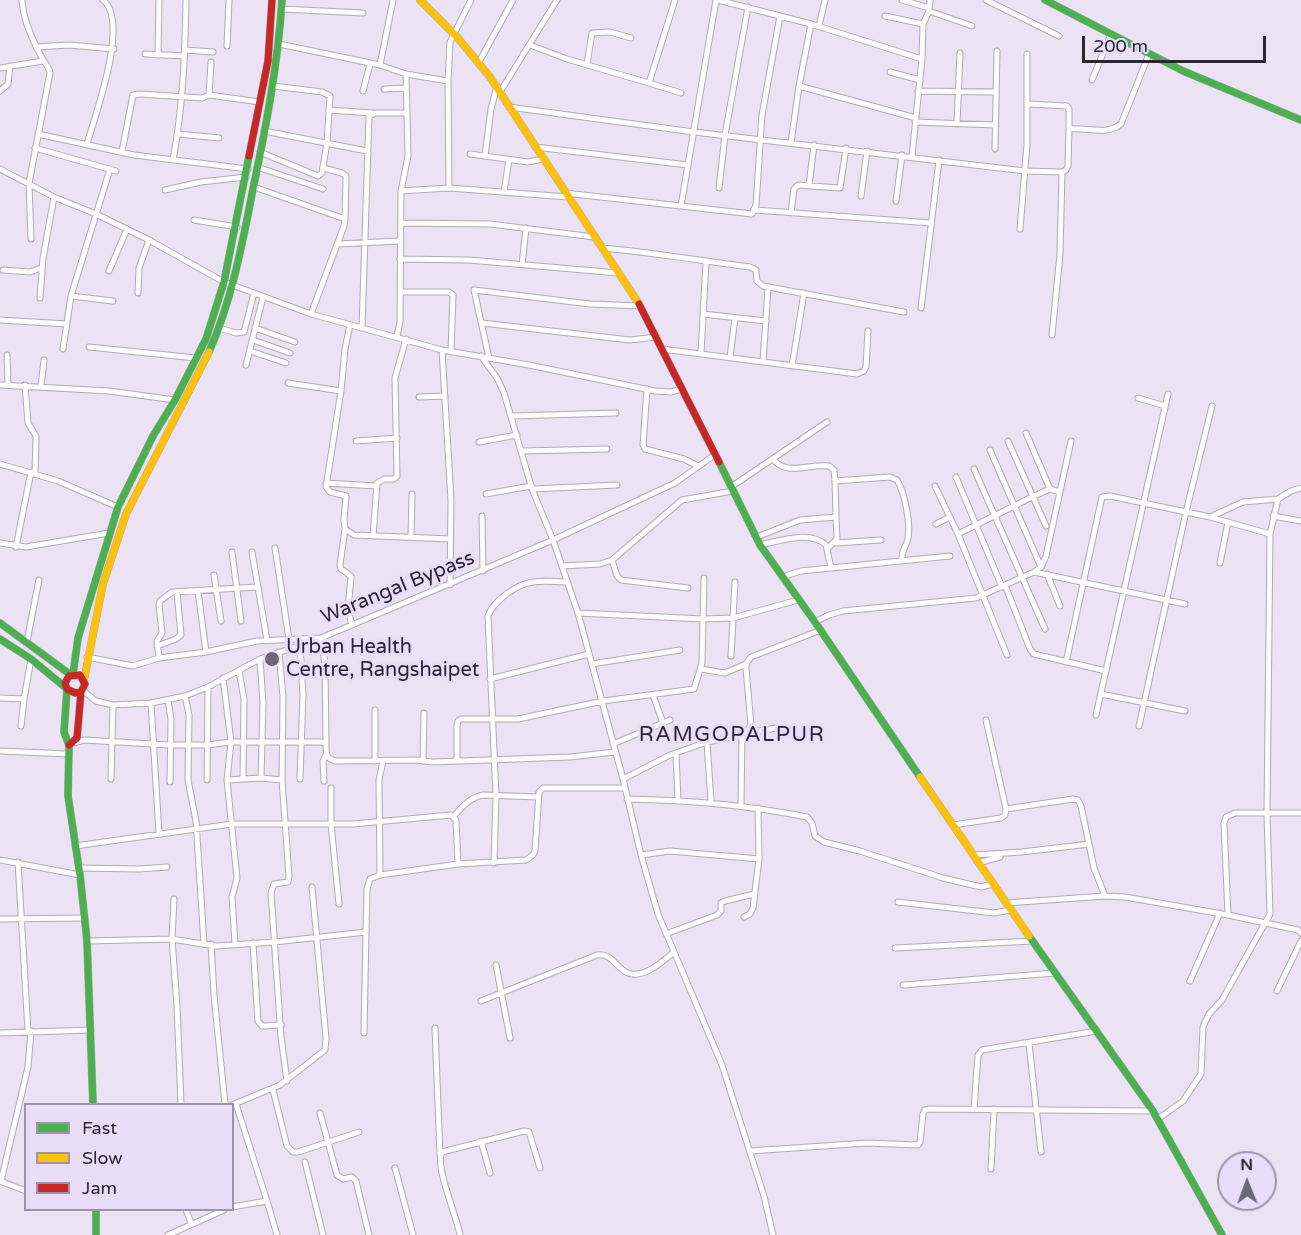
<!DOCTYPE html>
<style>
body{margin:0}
#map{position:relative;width:1301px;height:1235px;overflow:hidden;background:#ebe3f3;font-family:"Varela Round",sans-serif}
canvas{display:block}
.legend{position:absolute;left:24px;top:1103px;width:210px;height:108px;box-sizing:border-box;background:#eaddf9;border:2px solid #9d94a9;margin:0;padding:8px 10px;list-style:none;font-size:18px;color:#2a2630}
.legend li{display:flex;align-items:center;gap:12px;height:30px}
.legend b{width:30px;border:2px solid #9d94a9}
.north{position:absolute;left:1217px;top:1151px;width:60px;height:60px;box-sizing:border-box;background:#eaddf9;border:2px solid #9d94a9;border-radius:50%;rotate:359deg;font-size:16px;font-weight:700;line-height:24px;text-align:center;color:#2a2630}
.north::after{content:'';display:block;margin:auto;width:21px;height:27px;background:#6e6874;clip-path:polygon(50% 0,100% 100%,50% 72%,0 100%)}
.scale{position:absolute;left:1082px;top:36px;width:184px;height:27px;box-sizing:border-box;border:3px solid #2a2630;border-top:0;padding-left:8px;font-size:18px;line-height:21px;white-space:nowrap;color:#2a2630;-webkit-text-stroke:4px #eaddf9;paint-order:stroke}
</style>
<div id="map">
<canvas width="1301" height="1235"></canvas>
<ul class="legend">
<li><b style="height:8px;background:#4caf50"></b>Fast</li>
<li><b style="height:8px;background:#ffc107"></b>Slow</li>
<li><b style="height:8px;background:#c62828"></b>Jam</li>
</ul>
<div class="north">N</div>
<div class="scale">200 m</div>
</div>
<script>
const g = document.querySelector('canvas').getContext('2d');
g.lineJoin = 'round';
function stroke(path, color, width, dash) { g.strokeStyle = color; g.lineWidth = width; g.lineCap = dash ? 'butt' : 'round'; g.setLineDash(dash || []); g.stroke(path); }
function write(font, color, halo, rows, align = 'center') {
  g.font = font + ' "Varela Round",sans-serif'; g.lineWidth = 6; g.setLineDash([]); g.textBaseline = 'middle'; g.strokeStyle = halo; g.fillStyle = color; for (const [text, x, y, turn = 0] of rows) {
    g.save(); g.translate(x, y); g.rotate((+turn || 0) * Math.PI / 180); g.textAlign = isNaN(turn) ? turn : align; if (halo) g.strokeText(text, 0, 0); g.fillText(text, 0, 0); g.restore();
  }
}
const street = new Path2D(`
 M22,0C23,19 32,39 41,56C44,63 49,66 50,73L29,183L31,239
 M718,0L811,24L922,59
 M902,0L929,8
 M986,0L1059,36
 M282,9L363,13
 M929,11L972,26
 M885,16L923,24
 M819,26L825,0
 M279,44L380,65L406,74L448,81L450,42L471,0
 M530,45L567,59L649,83L675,0
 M227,46L229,0
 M36,47L69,45L114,49
 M185,50L213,52
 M145,54L185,56
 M158,55L159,0
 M479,62L513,0
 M587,64L592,33L610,32L631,38
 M380,65L393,0
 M0,68L43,61
 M890,72L920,80
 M1092,80L1111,34
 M448,81L449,188
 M649,83L681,93
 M799,86L916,118
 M384,89L405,88
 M0,91L8,84L10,66
 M363,91L370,64
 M918,91L996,92
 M500,92L557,0
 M209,95L211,62
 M1028,104L1067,106L1069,109V129
 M509,107L694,132L1025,171L1062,172L1066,170L1068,166L1069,129C1086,127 1106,136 1121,124L1149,54
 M329,110L372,113
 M915,122L996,125
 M957,124L960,53
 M264,131L367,151
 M38,134L134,155L248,169
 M178,134L219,138
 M791,143L799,86L811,24
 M87,144C95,116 130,21 103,0
 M535,147L688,165
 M35,148L116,171
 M995,149L997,51
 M122,151L133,95L140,94L202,98L209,95L260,102
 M260,152L318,176L322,173L327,142L330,96L322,92L273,86
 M470,154L528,162L543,159
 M485,156L491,109L497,86
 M912,156L922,59L923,24L929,11L930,0
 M173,160C183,107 185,53 186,0
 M257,167L323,189
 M323,168L342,173L346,176L345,219
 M0,169L54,197L96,214L149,240L224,282L311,314L442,350L529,365L655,391L671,392L682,389
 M809,185L814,145
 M254,187L345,219L344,226L311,314
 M719,188L725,135L748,7
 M165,190L201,182L246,177
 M401,191L449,188L568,197
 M504,192L509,160
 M565,193L752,214L756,205L762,115L780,16
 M861,196L867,151
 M896,201L902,155
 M681,206L716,0
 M755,210L931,223
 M791,212L794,189L798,185L840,188L846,148
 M194,220L237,227
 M401,223L490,224L594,237
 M1020,229L1027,144V54
 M337,244L400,241
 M602,248C652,252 701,261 750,267L756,270L757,281L763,286L904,312
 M400,259L469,260L618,273
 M522,265L526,228
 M3,270L30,272L41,268
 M109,271L127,229
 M400,292H449L453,295L451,352
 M138,293L139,268L149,240
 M71,296L113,301
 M40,298L43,258L54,197
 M921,308L939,160
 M703,314L766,321
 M0,320L67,324
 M482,323L630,340L657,337
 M350,325L345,349L341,391L326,487L330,492L346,496L344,520L345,529L354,535L450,539
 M219,328L236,333L244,332L254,293
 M255,328L295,342
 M362,328L369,116L375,113H406
 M1052,335L1060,254L1062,172
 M397,336L400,322L401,191L408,156L406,74
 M253,340L290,353
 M89,347L196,358
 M63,349L71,296L110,169
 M662,349L857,374L864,371L866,367L868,331
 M442,350L451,500L450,585
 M250,351L286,363
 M701,353L706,262
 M7,355L8,385
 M481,356L497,378L504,393L532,489L553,540L578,613L623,779L641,855L658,914L722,1065L764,1196L773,1235
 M730,357L735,318
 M489,358L474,290L590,304L640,306
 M763,362L768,287
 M246,365L263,297
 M792,366L804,293
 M288,383L341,391
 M0,385L109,391L175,400
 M25,385L28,423L36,436L35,473
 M41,386L44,360
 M647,389L643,445L645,449L684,459L698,466
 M419,397L445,396
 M1138,398L1165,406
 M512,416L616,413
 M1026,433L1050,489
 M356,441L397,438
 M1008,441L1046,526
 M479,442L517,435
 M990,450L1041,567
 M522,451L607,449
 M773,459C786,477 810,463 829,466L834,470L835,481
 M0,464L58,481L118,507
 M974,469L1045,629
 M956,477L1002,587
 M326,483L376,486
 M935,486L958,534L1007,655
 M731,487L827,422
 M532,489L617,485
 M486,494L531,486
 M482,516L483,571
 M1273,516L1301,521
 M1210,517L1270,534L1278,499
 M936,524L950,517
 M345,529L340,565L341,569L351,576L348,610L352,625
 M958,534L1032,497L1050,489L1060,492
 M373,536L377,483L384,479H394L397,476L395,378L406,339
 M411,537L412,494
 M757,537L800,520L836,517L835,481L890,477L897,480C905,493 912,528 907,542C904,550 901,552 902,561
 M0,543L26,547L109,533
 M836,543L881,540
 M760,545C779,541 810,530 826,545L831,568
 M16,547L31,472
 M275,548L289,639
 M827,549L837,539L836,517
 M232,552L241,621
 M252,552L267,640
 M612,560L617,576L621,580L688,588
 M1220,563L1228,522
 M562,566L600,564L612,560L682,500L733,491
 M1034,572L1185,604
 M1047,574L1060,606
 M214,575L221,621
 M783,578L788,575L801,571L950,556
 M1005,585L1030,649L1034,654L1106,671
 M198,591L206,652
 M578,613L703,619L733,618L798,600
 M815,622L829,615L843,611L976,598L1034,572L1041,567L1046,556L1071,441
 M27,641L39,580
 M157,646L176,639L181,635L177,592
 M279,652L283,697L282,780L289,876L288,882L274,884L271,893L281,1037L287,1081
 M731,656L735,582
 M87,657L133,666L159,658L206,652L257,641L321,638L325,664L326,743
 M159,658L157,641L162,633L159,605L160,601L172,592L257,587
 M260,659L263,703L261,778
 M1066,662L1102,497L1110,496L1210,517L1243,502L1278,499L1291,491L1301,488
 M592,664L680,650
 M701,669L725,673L746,664
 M239,671L244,699L243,779
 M223,678L231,742L227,780L237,878L232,897L235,944
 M490,679L589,654
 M82,690L96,701L113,705L151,703L185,696L208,687L260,659L321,638L553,540L675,483L716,454
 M1101,694L1185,711
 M653,695L663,723
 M185,696L189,715L188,780L196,821L204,944
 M0,698L24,699L31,659
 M168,700L171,719L170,782
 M151,703L159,834
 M375,710V761
 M1096,715L1168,394
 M986,720L1006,809
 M21,726L24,699
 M1139,726L1186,512L1212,406
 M750,728L759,731L782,727
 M707,742L711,802
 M73,743L84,740L170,745H207L231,742H321L326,743C326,752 325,759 336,761L416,760L432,762L570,757L615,752
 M613,744L670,720
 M0,751L68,754
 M676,754L678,800
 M423,761L424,713
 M457,761V725L458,721L461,719H518L603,701L694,689L702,663L704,578
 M111,779L113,705
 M300,779L303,694L300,646
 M623,779L670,755L707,742L727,738L748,730L751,725L746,669V664L751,657L821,630
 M207,780L208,687
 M227,780L261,778L282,780
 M324,781L323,761L326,755
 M331,788V824L339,904
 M627,799C688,800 747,805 807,817L812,823L815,836L824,842L860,851L943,878L981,887L993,884
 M741,806L742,731
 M454,816C463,806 469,798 483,795L538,797
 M953,825L1001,818L1005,815L1006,809L1073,799L1078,800L1081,806L1094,868L1105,896
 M75,846L232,824H353L451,815L456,820L458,864
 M641,855L670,851L759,859L758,808
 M973,855L1022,852L1089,844
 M0,860L80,875
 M18,862L28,1031
 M494,863L496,796L488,616C493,601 517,584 533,582C544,580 557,582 568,582
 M978,863L1000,857
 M79,868L139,869L167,867
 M380,875L379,780L383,761
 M174,899L172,939L177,1006L181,1104
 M898,902L994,913L1010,910
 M1006,903L1105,896L1125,897L1228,915L1298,930L1301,933
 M1228,915L1224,823L1226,817L1235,813H1301
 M744,917L750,914L753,908L759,859
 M0,919L84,918
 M666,934L717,915L721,911V903L725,901L754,894
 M87,941L172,939L215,946L275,942L366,932L367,889L370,879L380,875L458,864L526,860L533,855L535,851L539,792L543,788H625
 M253,943L258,1021L262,1026L281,1025
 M211,944L214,995L225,1104
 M895,948L1033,941
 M496,965L510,1038
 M1190,981L1220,913
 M903,985L1055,973
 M1277,991L1301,941
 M481,1001L597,955C612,952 616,969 628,973C644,979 663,961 674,952
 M435,1028L440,1155
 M0,1033L91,1030
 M364,1033L366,932
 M1029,1044L1041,1152
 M273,1090L287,1146L293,1152H298L359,1132
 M236,1104L267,1201
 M232,1105L280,1085L325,1050L326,1038L312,887
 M974,1109L978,1055L982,1050L1097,1031
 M320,1113L337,1175L343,1179L352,1177L356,1181L369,1235
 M1158,1119L1183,1101L1201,1074L1203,1027L1209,1014L1222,1000L1270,914L1267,813L1270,534
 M481,1141L490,1173
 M750,1151L867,1143L918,1145L920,1142L923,1114L925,1110L929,1109L1153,1111
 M305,1162L323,1235
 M395,1168L413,1235
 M991,1169L994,1109
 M0,1181L26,1191
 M1,1181L28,1067L31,1031
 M232,1207L267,1201L277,1235
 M186,1210L191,1223
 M168,1235L224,1210
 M460,1235C457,1217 434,1164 442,1152L524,1131L529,1132L540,1168`);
const fast = new Path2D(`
 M1045,0L1183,71L1301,120
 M209,352C232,300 242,245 253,189C266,127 278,64 282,0
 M719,462L760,545L815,622L920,777
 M0,623L71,675
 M0,639L31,659L66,688
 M73,674L78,638L118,507L153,436L175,400L206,339L224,282L249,156
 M67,689L64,732L69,745L68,796L80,875L87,941L93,1104
 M1029,936L1153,1111L1222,1235
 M96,1210V1235`);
const slow = new Path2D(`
 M420,0L457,37L490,77L639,304
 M84,680L103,584L126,514L209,352
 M920,777L1029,936`);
const jam = new Path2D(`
 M249,156L268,61L272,0
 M639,304L719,462
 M69,745L77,738L81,692L85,684L80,675L69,676L65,683L67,689L75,693L81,692`);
stroke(street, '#b1abb7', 7);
stroke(fast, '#b1abb7', 8);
stroke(slow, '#b1abb7', 8);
stroke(jam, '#b1abb7', 8);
stroke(street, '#fcfbfd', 5);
stroke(fast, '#4caf50', 7);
stroke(slow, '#ffc107', 7);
stroke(jam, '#c62828', 7);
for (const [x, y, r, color] of [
 [272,659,8,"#6e6874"]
]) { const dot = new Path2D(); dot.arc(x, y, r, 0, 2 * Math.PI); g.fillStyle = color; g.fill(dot); stroke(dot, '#eaddf9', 2); }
write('20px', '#2a2630', '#eaddf9', [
 ["Warangal Bypass",398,588,-22]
]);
write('20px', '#2a2630', '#eaddf9', [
 ["Urban Health",286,648],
 ["Centre, Rangshaipet",286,671]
], 'left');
g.letterSpacing = '1.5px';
write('21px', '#2a2630', '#eaddf9', [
 ["RAMGOPALPUR",732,735]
]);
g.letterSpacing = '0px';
</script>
